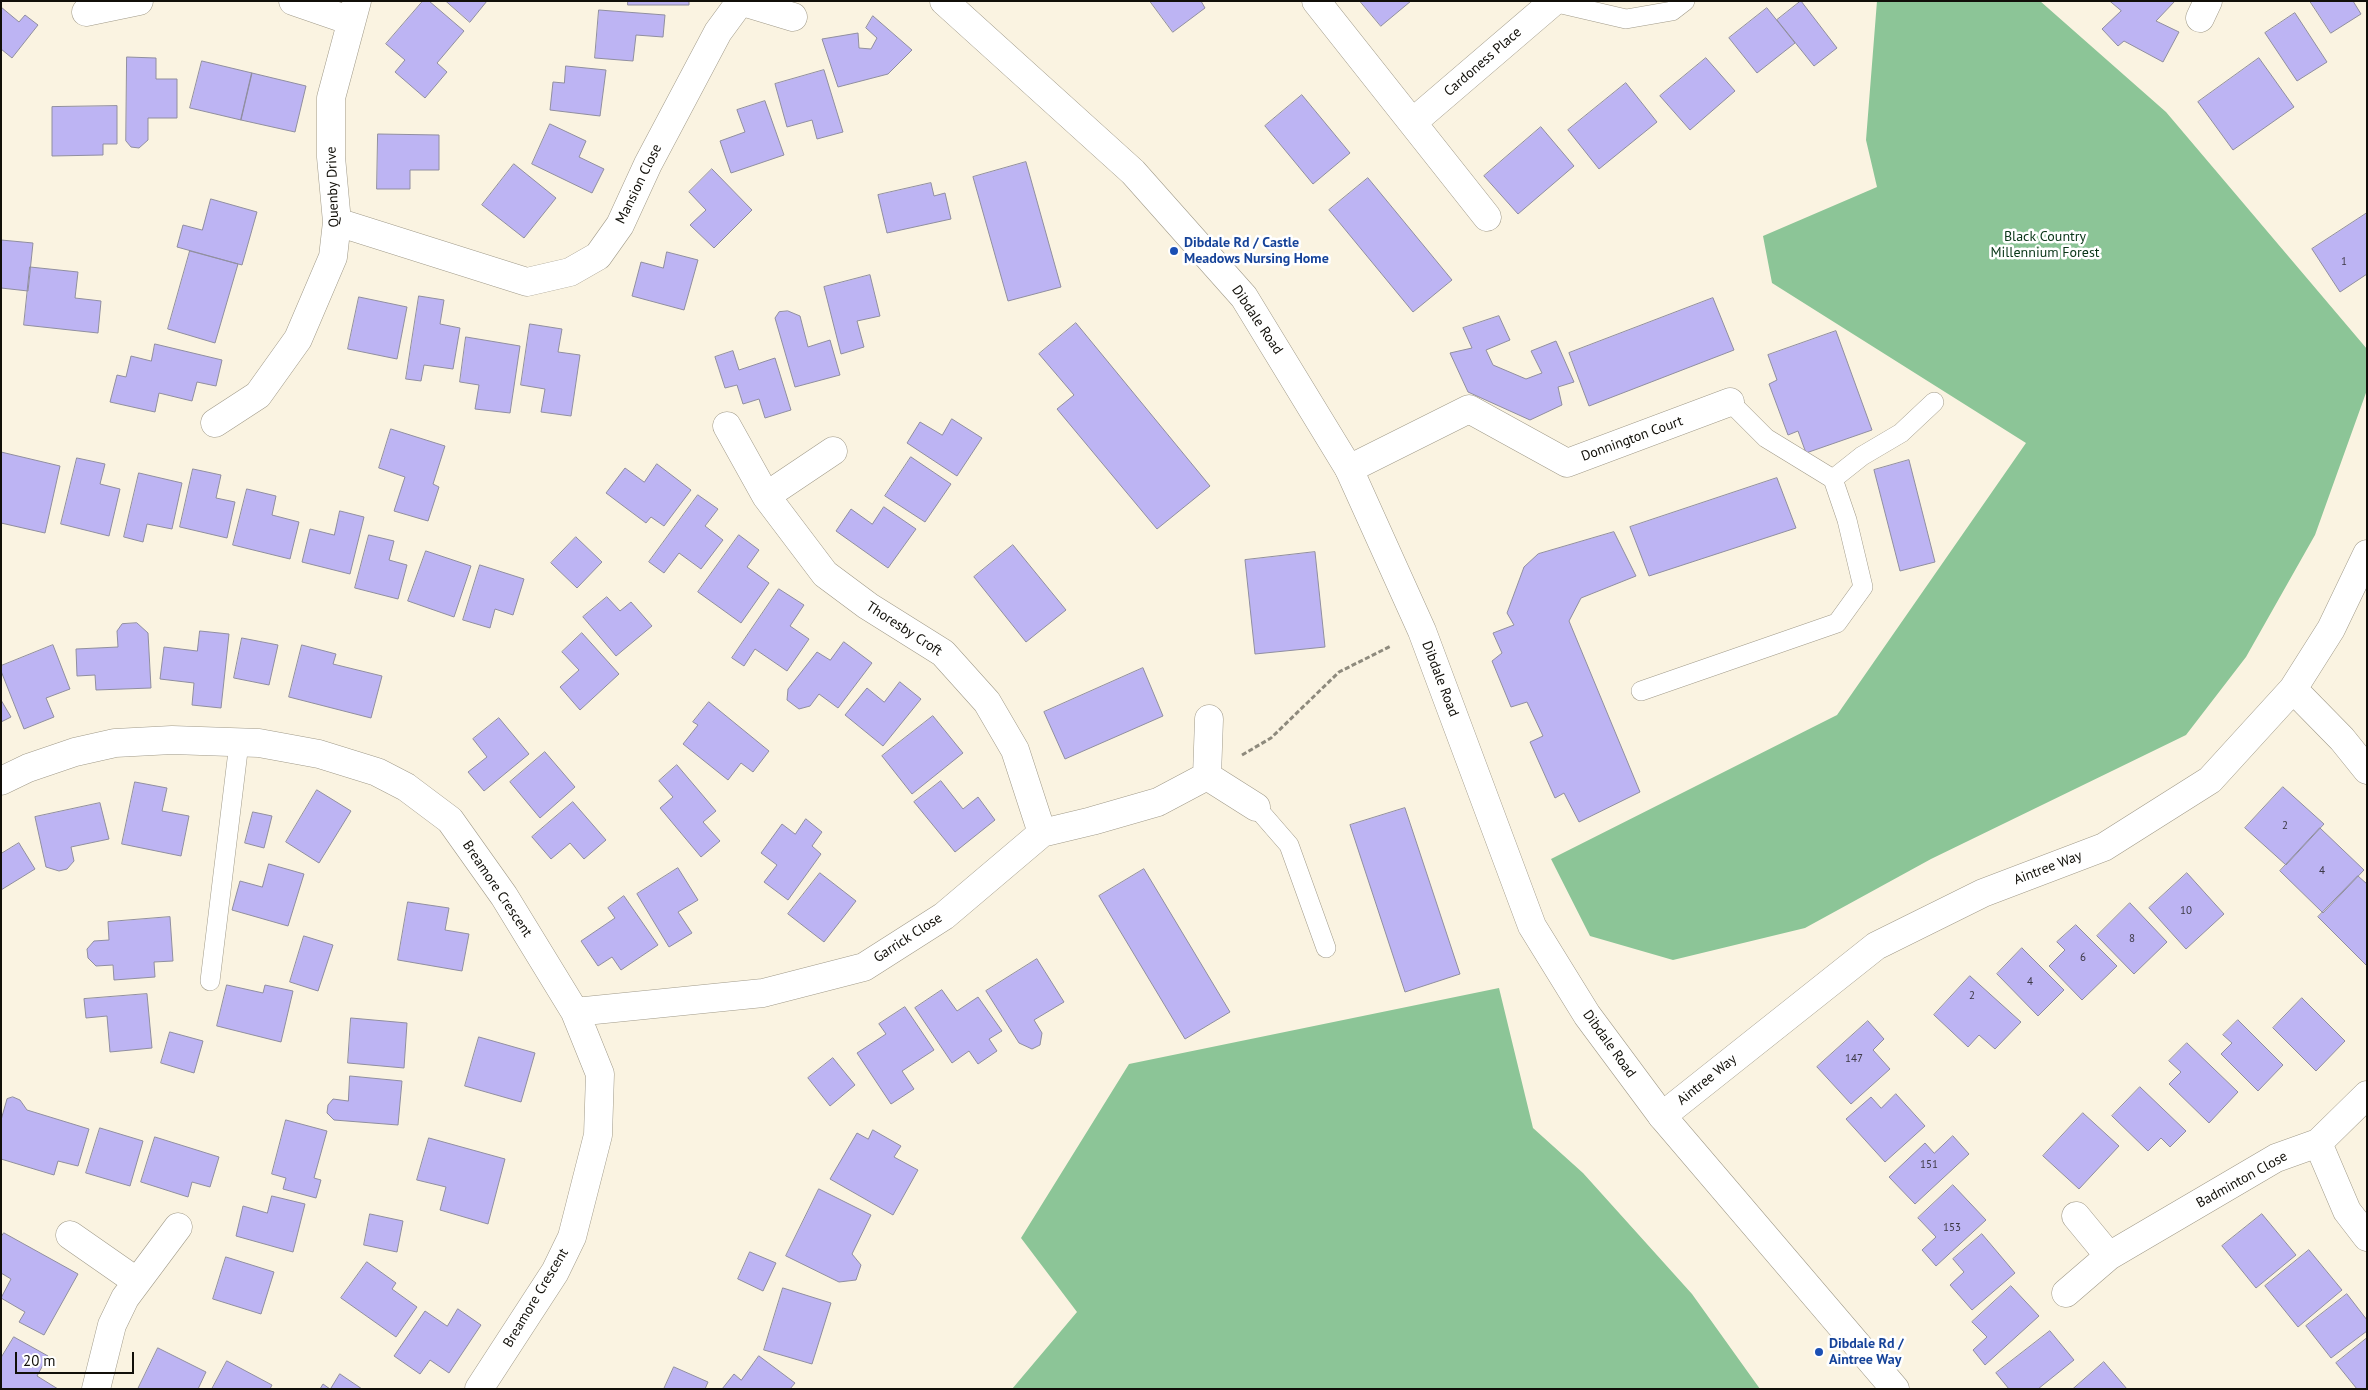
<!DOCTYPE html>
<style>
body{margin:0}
#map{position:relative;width:2368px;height:1390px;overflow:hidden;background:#faf3e1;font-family:"PT Sans",sans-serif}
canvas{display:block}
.frame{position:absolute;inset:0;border:2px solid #110f09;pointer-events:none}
.scale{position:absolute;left:15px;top:1352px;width:119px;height:22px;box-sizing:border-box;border:2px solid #110f09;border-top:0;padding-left:6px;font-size:15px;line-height:18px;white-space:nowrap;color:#110f09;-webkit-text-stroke:4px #fff;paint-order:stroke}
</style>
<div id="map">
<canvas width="2368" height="1390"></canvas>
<div class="frame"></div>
<div class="scale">20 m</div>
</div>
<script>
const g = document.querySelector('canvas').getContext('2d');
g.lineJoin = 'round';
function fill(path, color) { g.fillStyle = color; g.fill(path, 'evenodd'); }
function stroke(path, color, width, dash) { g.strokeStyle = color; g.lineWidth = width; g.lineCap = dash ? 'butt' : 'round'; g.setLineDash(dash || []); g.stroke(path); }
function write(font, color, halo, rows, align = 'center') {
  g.font = font + ' "PT Sans",sans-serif'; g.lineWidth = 5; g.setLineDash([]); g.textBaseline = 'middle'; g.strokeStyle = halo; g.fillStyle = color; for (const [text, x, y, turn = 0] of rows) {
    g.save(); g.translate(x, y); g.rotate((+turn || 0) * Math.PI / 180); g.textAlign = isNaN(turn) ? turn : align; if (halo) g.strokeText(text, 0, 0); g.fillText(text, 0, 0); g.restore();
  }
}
fill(new Path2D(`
 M1877,1H2040L2166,112L2367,349V390L2315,535L2246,657L2186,735L1931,859L1805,928L1673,960L1590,936L1551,859L1837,715L2026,443L1772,283L1763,236L1877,187L1866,140Z
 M1499,988L1533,1128L1583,1173L1692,1294L1760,1389H1012L1077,1312L1021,1238L1129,1064Z`), '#8cc597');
const building = new Path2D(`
 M423,1H429L464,31L437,63L447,72L425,98L395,72L405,60L386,44Z
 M446,1H487L470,22Z
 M628,1H689V5H628Z
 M1150,1H1201L1205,8L1173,32Z
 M1360,1H1411L1381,26Z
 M1801,1L1837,48L1814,66L1777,20Z
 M2110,1H2175L2156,21L2179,32L2163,62L2124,41L2118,46L2102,29L2121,11Z
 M2310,1H2353L2361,14L2331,33Z
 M1,7L19,22L25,15L38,25L12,58L1,49Z
 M1767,8L1795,43L1757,73L1729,38Z
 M599,10L665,15L663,37L636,35L633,61L595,58Z
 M2295,13L2327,62L2297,81L2265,33Z
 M873,16L912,50L888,74L838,87L822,39L858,33L859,48L871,49L877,38L866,28Z
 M127,57L156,58V79H177V118H148V140L139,148L131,147L126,141Z
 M1706,58L1735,91L1690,130L1660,96Z
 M2259,58L2294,107L2233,150L2198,102Z
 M202,61L252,73L241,120L190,108Z
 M566,66L606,70L600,116L550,110L553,82L564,83Z
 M824,70L843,132L817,139L812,120L787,127L775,84Z
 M252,73L306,86L295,132L241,120Z
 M1626,83L1657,122L1599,169L1568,130Z
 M1302,95L1350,153L1313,184L1265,126Z
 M765,101L784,155L731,173L720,141L745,132L737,110Z
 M117,106V144H103V155L52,156V107Z
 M550,124L586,141L579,157L604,169L592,193L532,164Z
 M1541,127L1574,166L1518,214L1484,176Z
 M378,134L439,135V170H410V189H377Z
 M1026,162L1061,287L1008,301L973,177Z
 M514,164L556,198L524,238L482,205Z
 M712,169L752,210L714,248L690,225L706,210L689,192Z
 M1368,178L1452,280L1413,312L1329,210Z
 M931,183L934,196L945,193L951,219L887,233L878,195Z
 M211,199L257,212L242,265L177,247L183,225L202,230Z
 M2367,213V274L2340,292L2312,249Z
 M1,240L33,243L28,291L1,288Z
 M190,251L238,264L215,343L168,329Z
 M667,252L698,260L684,310L632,296L641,262L663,268Z
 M30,267L78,272L75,298L101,301L98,333L24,325Z
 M870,275L880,316L857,321L864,347L841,354L824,287Z
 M419,296L444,300L440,324L460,328L453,369L424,365L421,381L406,379Z
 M359,297L407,307L397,359L348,349Z
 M1713,298L1734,350L1589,406L1569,353Z
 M788,311L800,316L808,347L830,340L840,375L795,387L775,318L779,312Z
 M1499,316L1510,340L1486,350L1493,365L1526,379L1542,373L1531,351L1556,341L1574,382L1558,387L1562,405L1530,420L1468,392L1450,353L1472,348L1463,328Z
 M1076,323L1210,486L1157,529L1057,409L1074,395L1039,354Z
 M530,324L562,329L558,352L580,355L571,416L541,412L545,389L521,385Z
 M1836,331L1872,430L1806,453L1798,431L1788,435L1769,384L1777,380L1768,355Z
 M466,337L520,346L510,413L475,409L479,385L460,382Z
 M155,344L222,360L216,386L197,382L192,401L159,393L155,412L110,402L117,375L126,377L131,356L151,361Z
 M733,351L739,370L775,358L791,410L765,418L759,399L743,404L737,385L725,388L715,357Z
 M952,419L982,438L957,476L907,443L920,422L942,435Z
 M391,429L445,446L433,484L439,487L428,521L394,511L405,477L379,468Z
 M1,452L60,466L45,533L1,523Z
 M911,457L951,484L925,522L885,496Z
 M77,458L105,464L100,484L120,489L109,536L61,524Z
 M1909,460L1935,562L1900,571L1874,470Z
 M657,464L691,490L664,526L651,517L646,523L606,493L625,468L644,482Z
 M193,469L221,475L216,498L235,502L227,538L180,527Z
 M139,473L182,483L172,529L147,524L143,542L124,537Z
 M1777,478L1796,528L1649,576L1630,527Z
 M247,489L276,496L272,515L299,522L290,559L233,545Z
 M698,495L718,509L705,526L723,540L701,569L679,553L664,573L649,562Z
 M884,507L916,529L888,568L836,531L851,509L872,524Z
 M340,511L364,517L350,574L302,562L310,529L334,535Z
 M1614,532L1636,576L1581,598L1569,621L1640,792L1579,822L1564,793L1555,798L1530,742L1543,736L1527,702L1511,707L1492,661L1502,653L1493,633L1514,625L1507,613L1524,567L1538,554Z
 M369,535L394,541L389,560L407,565L398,599L355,588Z
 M739,535L759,550L747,567L769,583L741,623L698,592Z
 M576,537L602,562L577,588L551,563Z
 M1013,545L1066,610L1026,642L974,577Z
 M426,551L471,566L454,617L408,601Z
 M1315,552L1325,647L1255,654L1245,560Z
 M480,565L524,579L513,615L495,609L490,628L463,620Z
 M779,589L804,605L790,626L809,639L787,671L755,649L744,666L732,658Z
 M607,597L620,611L631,602L652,626L616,656L583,617Z
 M137,623L148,633L151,688L96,690L95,675L77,676L76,649L118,647L117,631L122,624Z
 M200,631L229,634L221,708L192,705L194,683L160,679L164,647L197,651Z
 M582,633L619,674L580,710L560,687L579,670L562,652Z
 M242,638L278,645L269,685L234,678Z
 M844,642L872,663L838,708L819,694L810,706L799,709L787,700L788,689L817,652L830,660Z
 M53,645L70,689L46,698L54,717L24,729L1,671V666Z
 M302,645L336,654L333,664L382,676L371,718L289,697Z
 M1143,668L1163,716L1065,759L1044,712Z
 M900,682L921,699L883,746L845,715L867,688L884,702Z
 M1,700L11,717L1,722Z
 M709,702L769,751L753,772L741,763L728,780L683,744L698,725L693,722Z
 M933,716L963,753L912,794L882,756Z
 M499,718L529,754L484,791L468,772L487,757L473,739Z
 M545,752L575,787L540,818L510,782Z
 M677,765L716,811L703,822L720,841L701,857L660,808L673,797L659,781Z
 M941,781L963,809L978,797L995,820L955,852L914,802Z
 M135,782L167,788L162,811L189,816L181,856L122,844Z
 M2283,787L2324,824L2286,865L2245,828Z
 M317,790L351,811L319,863L286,842Z
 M573,802L606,840L584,859L570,843L551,859L532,837Z
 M100,803L109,839L71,847L74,861L67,869L59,871L46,867L35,817Z
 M1405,808L1460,974L1405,992L1350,825Z
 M253,812L272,816L264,848L245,843Z
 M806,819L822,832L812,846L821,854L788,900L764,882L777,865L761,853L782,824L795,834Z
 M2320,828L2364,870L2323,913L2280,871Z
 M19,843L35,869L1,890V854Z
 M269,864L304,874L288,926L232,910L240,881L262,887Z
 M678,868L698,900L678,912L692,933L669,947L637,894Z
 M1144,869L1230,1012L1185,1039L1099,896Z
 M820,873L856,901L824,942L788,914Z
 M2187,873L2224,914L2186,949L2149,908Z
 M2358,876L2367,884V966L2318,917Z
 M624,896L658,945L621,970L612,957L598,966L581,941L615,918L608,908Z
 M408,902L449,908L445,930L469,934L462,971L398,960Z
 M2130,903L2167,942L2134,974L2097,936Z
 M170,917L173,961L154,962L155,977L114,980L113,965L96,966L88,958L87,949L94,941L109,940L108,922Z
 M2076,925L2117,966L2082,1000L2049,966L2065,950L2057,942Z
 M304,936L333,945L318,991L290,982Z
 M2022,948L2064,990L2038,1016L1997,974Z
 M1037,959L1064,1002L1034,1020L1042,1033L1040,1045L1032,1049L1019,1043L986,991Z
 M1970,976L2021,1022L1995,1049L1979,1035L1968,1047L1934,1015Z
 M227,985L263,993L265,985L293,991L281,1042L217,1026Z
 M942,990L957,1011L978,997L1002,1031L989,1039L997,1051L978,1064L969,1051L952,1063L915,1008Z
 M147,994L152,1048L110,1052L107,1016L86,1018L84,999Z
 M2302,998L2345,1041L2316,1071L2273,1028Z
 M905,1007L934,1050L902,1071L914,1089L891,1104L857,1053L886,1034L879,1024Z
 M351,1018L407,1023L404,1068L348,1063Z
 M2238,1020L2283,1065L2258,1091L2221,1054L2232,1043L2223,1035Z
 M1868,1021L1884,1039L1873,1050L1890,1069L1851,1104L1817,1067Z
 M170,1032L203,1041L194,1073L161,1063Z
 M479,1037L535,1053L521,1102L465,1086Z
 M2187,1043L2238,1092L2209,1123L2169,1084L2181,1072L2169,1061Z
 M833,1058L855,1085L830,1106L808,1078Z
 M350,1076L402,1081L398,1125L334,1120L327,1113L328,1105L333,1099L348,1101Z
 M2140,1087L2186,1131L2170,1147L2161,1138L2148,1151L2112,1116Z
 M1896,1094L1925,1126L1885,1162L1846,1119L1871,1097L1881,1108Z
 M13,1097L20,1100L27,1110L89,1129L78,1166L58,1161L54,1175L1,1159V1120L7,1099Z
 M2083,1113L2119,1146L2079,1189L2043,1156Z
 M286,1120L327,1131L314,1178L321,1180L316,1198L283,1189L286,1178L272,1174Z
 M100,1128L143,1141L130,1186L86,1173Z
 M873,1130L901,1146L894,1157L918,1170L893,1215L830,1179L857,1133L868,1139Z
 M1953,1136L1969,1154L1915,1204L1889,1177L1925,1143L1934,1153Z
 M155,1137L219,1157L210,1187L192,1182L188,1197L141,1182Z
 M429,1138L505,1159L488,1224L440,1210L446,1187L417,1180Z
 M1953,1185L1986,1220L1936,1266L1922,1250L1936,1237L1918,1218Z
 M819,1189L871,1215L852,1254L861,1265L856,1280L839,1282L786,1256Z
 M272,1196L305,1204L293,1252L236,1236L243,1206L267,1213Z
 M370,1214L403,1221L397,1252L364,1245Z
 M2262,1214L2296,1255L2256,1288L2222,1246Z
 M4,1233L78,1274L44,1335L19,1322L25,1312L1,1298L11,1279L1,1273V1237Z
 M1982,1234L2015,1273L1972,1310L1950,1285L1964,1272L1953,1259Z
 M2309,1250L2342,1290L2298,1327L2265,1286Z
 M750,1252L776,1263L763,1291L738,1279Z
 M226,1257L274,1272L261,1314L213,1299Z
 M367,1262L396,1283L392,1289L417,1307L396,1337L341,1298Z
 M2011,1286L2039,1316L1985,1365L1973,1350L1987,1337L1972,1322Z
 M783,1288L831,1303L812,1364L764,1350Z
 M2347,1294L2367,1320V1331L2331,1358L2306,1326Z
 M458,1309L481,1325L449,1373L430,1360L420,1374L394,1356L425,1311L447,1326Z
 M2050,1331L2074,1360L2038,1389H2009L1996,1373Z
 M14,1337L48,1356L37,1376L58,1389H1V1358Z
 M2367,1338V1389H2357L2336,1363Z
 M158,1348L206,1372L198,1389H138Z
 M759,1356L795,1383L790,1389H722L734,1374L741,1380Z
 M227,1361L272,1385L270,1389H212Z
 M2104,1362L2127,1389H2073Z
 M674,1367L708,1382L705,1389H664Z
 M340,1374L362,1389H320L323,1384L330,1389Z`);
fill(building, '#bdb4f3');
stroke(building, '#908e9f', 1);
const service = new Path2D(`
 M1553,2L1626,19L1672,11L1685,1
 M1833,479L1862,456L1901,433L1934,402
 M1641,691L1837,623L1863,587L1847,520L1833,479L1766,438L1730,402
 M1256,807L1289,845L1326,948
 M210,981L239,743`);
const minor = new Path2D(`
 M293,1L351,21
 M740,1L793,17
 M1316,1L1487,217
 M86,12L139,1
 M2200,18L2208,1
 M1413,122L1553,2
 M337,222L527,282L570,272L598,256L620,225L648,164L718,32L740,2
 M215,423L258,395L298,339L333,257L337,222L331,157V98L357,1
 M727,426L766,496L825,574L868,606L943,653L987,702L1015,750L1042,833
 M1349,469L1469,409L1567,463L1730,402
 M766,496L833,451
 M2293,689L2342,739L2367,770
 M1209,719L1207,776L1256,807
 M1,781L28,768L75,752L115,743L172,740L259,743L319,754L377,772L406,787L450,820L504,896L575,1012L600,1074L598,1135L572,1237L555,1272L479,1389
 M575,1012L763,993L864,967L944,916L1042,833L1092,821L1158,802L1207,776
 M1662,1116L1876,946L1983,893L2104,847L2210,780L2293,689L2331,629L2367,554
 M2318,1143L2347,1211L2367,1237
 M2076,1216L2109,1256
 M70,1235L136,1281
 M2066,1293L2109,1256L2276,1158L2318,1143L2367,1095
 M96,1389L112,1325L125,1298L178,1227`);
const tertiary = new Path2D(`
 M944,1L1133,172L1244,297L1349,469L1422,631L1532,926L1587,1015L1662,1116L1895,1389`);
stroke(service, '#a09a89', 20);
stroke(minor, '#a09a89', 29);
stroke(tertiary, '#a09a89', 29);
stroke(new Path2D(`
 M1242,755L1271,738L1339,672L1391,646`), '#8e8a7d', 3, [5, 2.5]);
stroke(service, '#fff', 19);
stroke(minor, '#fff', 28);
stroke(tertiary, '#fff', 28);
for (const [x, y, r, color] of [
 [1174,251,5,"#1a4fb4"],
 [1819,1352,5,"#1a4fb4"]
]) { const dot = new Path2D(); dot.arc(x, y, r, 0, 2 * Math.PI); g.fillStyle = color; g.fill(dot); stroke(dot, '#fff', 2); }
write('11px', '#3c3844', null, [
 ["1",2344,262],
 ["2",2285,826],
 ["4",2322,871],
 ["10",2186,911],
 ["8",2132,939],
 ["6",2083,958],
 ["4",2030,982],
 ["2",1972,996],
 ["147",1854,1059],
 ["151",1929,1165],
 ["153",1952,1228]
]);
write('14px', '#110f09', '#fff', [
 ["Cardoness Place",1483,62,-41],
 ["Mansion Close",639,184,-64],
 ["Quenby Drive",333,187,-92],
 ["Dibdale Road",1257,320,56],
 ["Donnington Court",1632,439,-20],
 ["Thoresby Croft",904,629,33],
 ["Dibdale Road",1440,679,69],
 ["Aintree Way",2048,868,-21],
 ["Breamore Crescent",497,889,56],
 ["Garrick Close",908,938,-33],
 ["Dibdale Road",1609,1044,54],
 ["Aintree Way",1707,1080,-39],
 ["Badminton Close",2242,1180,-29],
 ["Breamore Crescent",536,1298,-59]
]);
write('14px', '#093517', '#fff', [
 ["Black Country",2045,237],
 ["Millennium Forest",2045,253]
]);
write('bold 14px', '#164399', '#fff', [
 ["Dibdale Rd / Castle",1184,243],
 ["Meadows Nursing Home",1184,259],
 ["Dibdale Rd /",1829,1344],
 ["Aintree Way",1829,1360]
], 'left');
</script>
